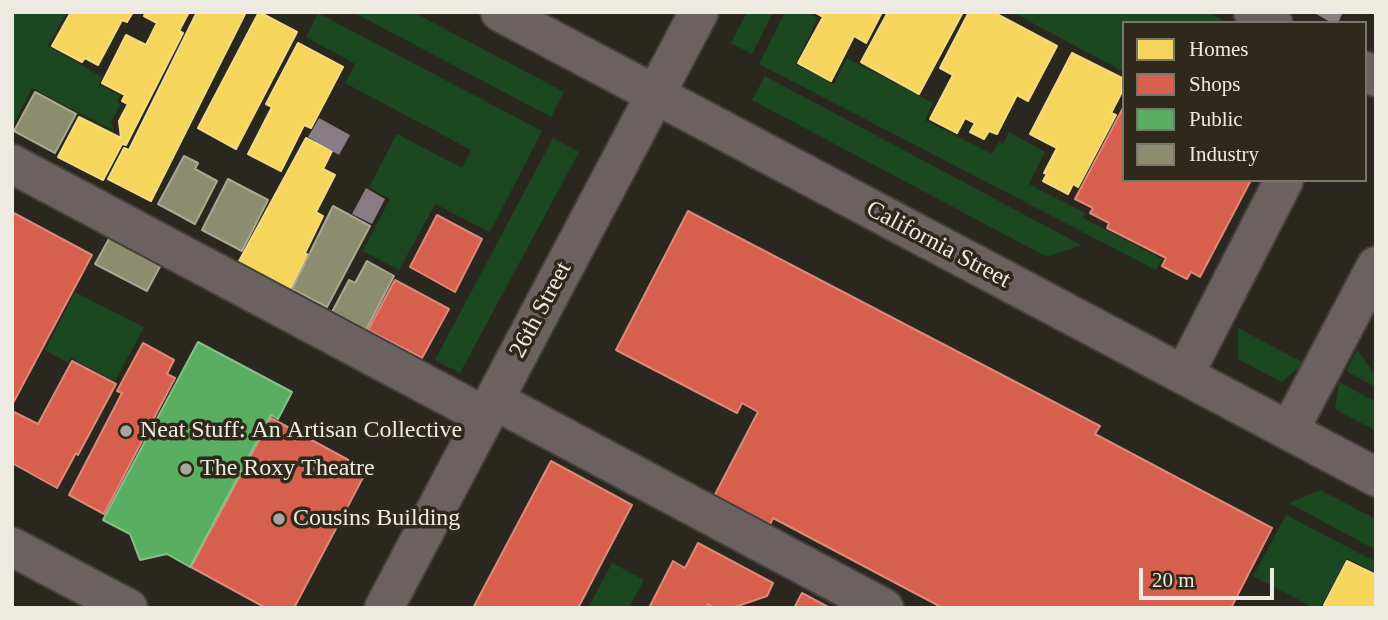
<!DOCTYPE html>
<style>
body{margin:0}
#map{position:relative;width:1388px;height:620px;overflow:hidden;background:#2a271f;font-family:"Times New Roman",serif}
canvas{display:block}
.frame{position:absolute;inset:0;border:14px solid #edeae1;pointer-events:none}
.legend{position:absolute;left:1122px;top:21px;width:245px;height:161px;box-sizing:border-box;background:#2e291b;border:2px solid #7a766a;margin:0;padding:9px 12px;list-style:none;font-size:21px;color:#edeae1}
.legend li{display:flex;align-items:center;gap:14px;height:35px}
.legend b{width:35px;border:2px solid #7a766a}
.scale{position:absolute;left:1139px;top:568px;width:135px;height:32px;box-sizing:border-box;border:4px solid #edeae1;border-top:0;padding-left:9px;font-size:21px;line-height:24px;white-space:nowrap;color:#edeae1;-webkit-text-stroke:5px #2e291b;paint-order:stroke}
</style>
<div id="map">
<canvas width="1388" height="620"></canvas>
<div class="frame"></div>
<ul class="legend">
<li><b style="height:19px;background:#f6d55c"></b>Homes</li>
<li><b style="height:19px;background:#d6604d"></b>Shops</li>
<li><b style="height:19px;background:#5aae61"></b>Public</li>
<li><b style="height:19px;background:#8c8c6e"></b>Industry</li>
</ul>
<div class="scale">20 m</div>
</div>
<script>
const g = document.querySelector('canvas').getContext('2d');
g.lineJoin = 'round';
function fill(path, color) { g.fillStyle = color; g.fill(path, 'evenodd'); }
function stroke(path, color, width, dash) { g.strokeStyle = color; g.lineWidth = width; g.lineCap = dash ? 'butt' : 'round'; g.setLineDash(dash || []); g.stroke(path); }
function write(font, color, halo, rows, align = 'center') {
  g.font = font + ' "Times New Roman",serif'; g.lineWidth = 7; g.setLineDash([]); g.textBaseline = 'middle'; g.strokeStyle = halo; g.fillStyle = color; for (const [text, x, y, turn = 0] of rows) {
    g.save(); g.translate(x, y); g.rotate((+turn || 0) * Math.PI / 180); g.textAlign = isNaN(turn) ? turn : align; if (halo) g.strokeText(text, 0, 0); g.fillText(text, 0, 0); g.restore();
  }
}
fill(new Path2D(`
 M12,12H67L48,46L102,77L99,85L120,96L117,102L121,104L111,121L114,131L32,88L12,127Z
 M353,12H413L564,92L551,117Z
 M747,12H773L752,54L731,43Z
 M785,12H806L818,18L795,64L834,84L847,58L933,103L925,120L992,154L999,142L1003,144L1009,132L1045,152L1029,184L1085,213L1083,218L1162,259L1156,270L759,64Z
 M1012,12H1208L1227,23H1124V72Z
 M318,13L542,131L490,232L435,204L399,270L363,251L390,199L369,187L397,134L462,168L471,150L345,83L355,64L306,37Z
 M765,76L1081,245L1047,257L752,100Z
 M553,138L579,152L460,373L435,360Z
 M75,292L144,327L115,381L71,358L68,363L45,350Z
 M1238,328L1304,363L1282,382L1238,359Z
 M1357,350L1376,376V387L1346,371Z
 M1339,382L1376,402V431L1335,409Z
 M1320,490L1376,519V550L1289,503Z
 M1286,515L1376,562V573L1347,558L1320,608H1314L1253,576Z
 M612,563L644,580L629,608H588Z`), '#1c4821');
const homes = new Path2D(`
 M71,12H133L127,22L122,20L98,65L85,58L82,62L52,46Z
 M146,12H189L179,31L183,33L126,145L122,144L103,180L58,157L79,117L121,138L119,121L128,104L122,101L125,95L102,83L126,35L146,45L157,23L144,16Z
 M197,12H246L151,201L108,179L124,148L129,150Z
 M259,12L297,32L236,149L198,128Z
 M814,12H882L866,43L854,36L831,81L798,63L823,17Z
 M888,12H963L919,94L861,62Z
 M969,12H993L1057,46L1028,101L1017,95L997,134L989,131L984,139L970,132L975,123L965,118L957,133L930,119L953,75L940,68Z
 M298,43L343,67L311,128L304,125L281,171L248,154L272,107L266,104Z
 M1072,53L1124,79V88L1111,113L1116,115L1078,187L1073,184L1068,194L1043,181L1047,174L1044,173L1057,148L1030,134Z
 M306,138L332,151L323,169L335,175L316,212L323,216L305,253L308,255L290,290L238,263Z
 M1347,561L1376,575V608H1330L1324,605Z`);
fill(homes, '#f6d55c');
stroke(homes, '#f3db84', 2);
const shops = new Path2D(`
 M1124,106V180H1251L1200,277L1191,272L1187,279L1162,266L1166,258L1107,228L1109,223L1090,213L1093,208L1075,199Z
 M688,211L1100,426L1095,434L1272,528L1231,608H943L773,518L767,531L711,502L758,412L742,403L737,413L616,350Z
 M12,212L92,255L12,405Z
 M437,215L482,239L455,292L410,267Z
 M395,280L449,309L422,358L368,330Z
 M143,343L174,360L167,374L175,378L104,514L69,495L122,393L117,391Z
 M72,361L116,384L78,455L76,453L57,488L12,463V411L38,424Z
 M271,418L367,470L294,608H266L191,567Z
 M551,461L632,505L578,608H473Z
 M698,543L773,583L767,596L732,608H714L708,604L706,608H649L673,561L685,568Z
 M802,593L830,608H794Z`);
fill(shops, '#d6604d');
stroke(shops, '#dd8979', 2);
const public = new Path2D(`
 M198,342L292,392L278,419L271,415L190,567L167,554L140,560L130,534L103,520Z`);
fill(public, '#5aae61');
stroke(public, '#86c087', 2);
const industry = new Path2D(`
 M35,92L76,114L55,153L14,131Z
 M184,156L198,163L195,169L217,181L195,224L158,204Z
 M228,179L268,200L242,251L202,230Z
 M333,206L370,226L327,307L292,289Z
 M114,230L165,257L147,291L95,264Z
 M367,261L394,276L366,330L332,312L349,280L355,283Z`);
fill(industry, '#8c8c6e');
stroke(industry, '#a9a890', 2);
fill(new Path2D(`
 M1317,12H1343L1338,23H1332L1316,14Z
 M319,118L350,135L339,155L308,137Z
 M366,188L385,199L372,224L352,214Z`), '#887d85');
const minor = new Path2D(`
 M500,12L1376,477
 M1253,12L1273,23
 M1365,71L1376,77
 M12,164L485,416
 M1184,375L1284,180
 M494,400L884,608
 M1289,431L1376,266
 M12,547L128,608
 M384,608L699,12`);
stroke(minor, '#44413b', 42);
stroke(minor, '#6b6160', 38);
for (const [x, y, r, color] of [
 [126,431,7,"#a9a69d"],
 [186,469,7,"#a9a69d"],
 [279,519,7,"#a9a69d"]
]) { const dot = new Path2D(); dot.arc(x, y, r, 0, 2 * Math.PI); g.fillStyle = color; g.fill(dot); stroke(dot, '#2e291b', 2.5); }
write('24px', '#edeae1', '#2e291b', [
 ["California Street",938,245,28],
 ["26th Street",541,310,-62]
]);
write('24px', '#edeae1', '#2e291b', [
 ["Neat Stuff: An Artisan Collective",140,431],
 ["The Roxy Theatre",200,469],
 ["Cousins Building",293,519]
], 'left');
</script>
